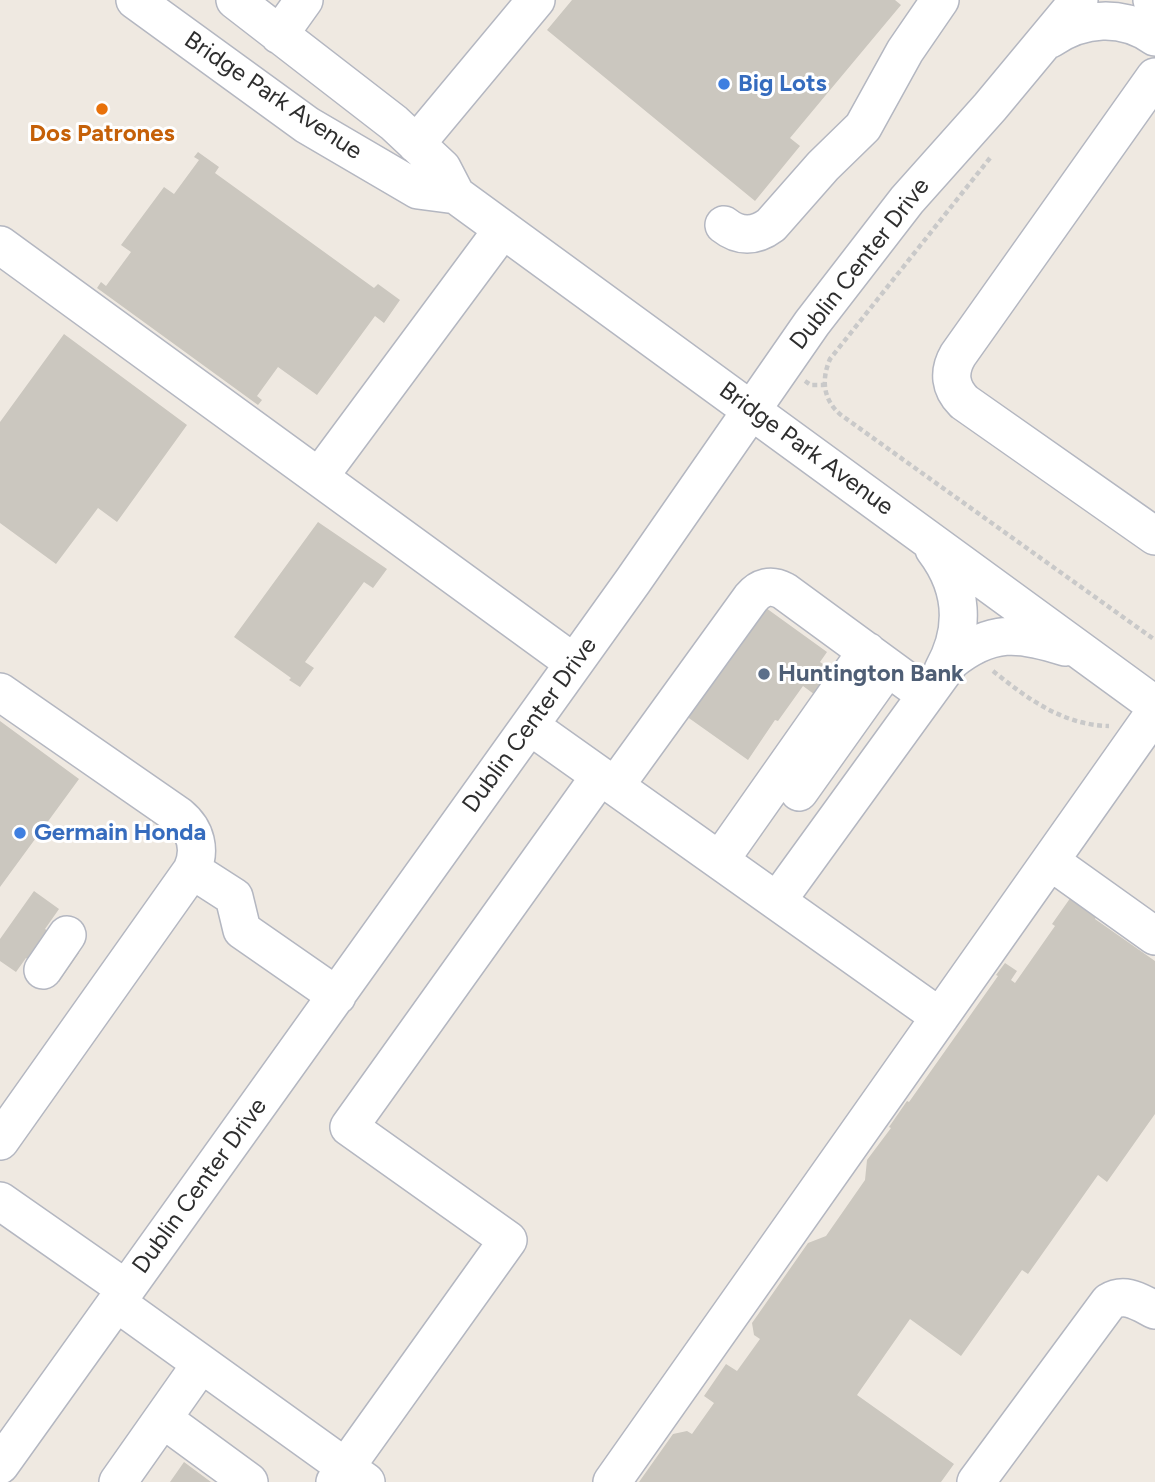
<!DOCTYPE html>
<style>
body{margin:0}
canvas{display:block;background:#efe9e1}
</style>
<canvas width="1155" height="1482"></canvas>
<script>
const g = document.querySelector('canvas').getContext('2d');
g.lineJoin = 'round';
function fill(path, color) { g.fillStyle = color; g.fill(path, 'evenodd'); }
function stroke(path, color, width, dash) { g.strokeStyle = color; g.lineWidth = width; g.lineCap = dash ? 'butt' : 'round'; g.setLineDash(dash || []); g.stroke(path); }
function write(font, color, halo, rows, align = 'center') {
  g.font = font + ' Figtree,sans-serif'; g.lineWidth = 6; g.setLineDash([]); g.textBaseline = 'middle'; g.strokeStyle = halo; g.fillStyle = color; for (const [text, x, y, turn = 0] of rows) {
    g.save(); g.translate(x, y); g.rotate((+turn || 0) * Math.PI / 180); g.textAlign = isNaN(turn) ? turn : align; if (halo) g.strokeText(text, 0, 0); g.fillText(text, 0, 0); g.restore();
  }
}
fill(new Path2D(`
 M572,0H895L901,5L790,138L800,146L755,201L547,30Z
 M198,152L219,167L215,173L374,288L378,284L400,300L384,323L375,316L317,395L278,367L257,396L262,400L258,405L97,288L101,282L106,286L131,252L121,245L164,187L174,194L199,160L194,157Z
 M64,334L187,425L117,522L98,508L56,564L0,523V422Z
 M318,522L387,569L373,588L364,582L305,662L314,668L300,687L289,680L291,678L234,637Z
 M766,608L827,652L820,662L870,697L852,722L803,686L778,721L775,720L748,760L686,716Z
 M0,721L79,779L0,887Z
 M34,891L59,909L45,929L79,953L59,982L26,958L16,972L0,961V939Z
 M1071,897L1097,915L1095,919L1155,961V1114L1107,1182L1098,1175L1028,1274L1022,1270L961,1356L910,1319L857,1395L954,1464L941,1482H639L673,1434L687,1431L692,1434L714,1403L704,1396L726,1364L737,1371L760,1339L754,1335L752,1323L808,1243L826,1236L865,1180L867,1160L891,1128L889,1127L907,1101L909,1102L998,976L996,975L1005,963L1017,971L1011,980L1015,983L1055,926L1052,924Z
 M184,1462L211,1482H170Z`), '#cbc7bf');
const minor = new Path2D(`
 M135,0L307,125L418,190L456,195L1155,705
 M235,0L394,123L442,168L456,195
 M1152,0L1155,5
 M279,35L304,0
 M1050,39C1083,17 1122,14 1155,37
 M1155,77L958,355C948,372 950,388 964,402L1155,536
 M416,144L536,0
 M724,225C739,237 755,237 771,225L823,166L863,127L905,51L940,0
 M0,245L574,663
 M319,477L503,229
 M934,549C963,587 966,629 943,670
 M0,692L179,816C196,830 201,850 192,870L0,1141
 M530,726L940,1017
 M615,786L751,598C760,587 771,584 784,591L926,695
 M799,792L888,667
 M720,860L867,651
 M1050,861L1155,936
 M192,870L234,897L242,930L337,996
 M777,901L951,661C991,629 1019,632 1065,647
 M43,970L67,935
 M0,1201L126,1289
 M117,1303L366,1482
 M163,1419L249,1482
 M0,1465L633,581L812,323L907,200L990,107L1079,0
 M118,1482L201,1364
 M335,1482L508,1240L349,1127L600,776
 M612,1482L1155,712
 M976,1482L1109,1302C1125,1292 1139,1302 1155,1310`);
stroke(minor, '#b4b7c1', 40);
stroke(new Path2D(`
 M990,158L830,359C821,380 823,400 841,415L1155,640
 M805,381L811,385H824
 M993,671C1028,699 1063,725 1109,726`), '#c9c9c9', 4.5, [5, 3.5]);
stroke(minor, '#fff', 37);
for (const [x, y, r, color] of [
 [724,84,7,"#3f7fe0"],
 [102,109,7,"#e8710a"],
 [764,674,7,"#5c6f8a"],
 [20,833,7,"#3f7fe0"]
]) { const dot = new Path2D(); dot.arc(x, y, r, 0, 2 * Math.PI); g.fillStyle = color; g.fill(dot); stroke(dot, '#fff', 2.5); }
write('bold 24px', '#366cbe', '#fff', [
 ["Big Lots",738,84],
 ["Germain Honda",34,833]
], 'left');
write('24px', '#2e2e2e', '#fff', [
 ["Bridge Park Avenue",273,96,34],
 ["Dublin Center Drive",860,264,-52],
 ["Bridge Park Avenue",806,449,36],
 ["Dublin Center Drive",530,725,-54],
 ["Dublin Center Drive",200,1186,-54]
]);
write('bold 24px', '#c56008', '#fff', [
 ["Dos Patrones",102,134]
]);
write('bold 24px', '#4e5e75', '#fff', [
 ["Huntington Bank",778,674]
], 'left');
</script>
